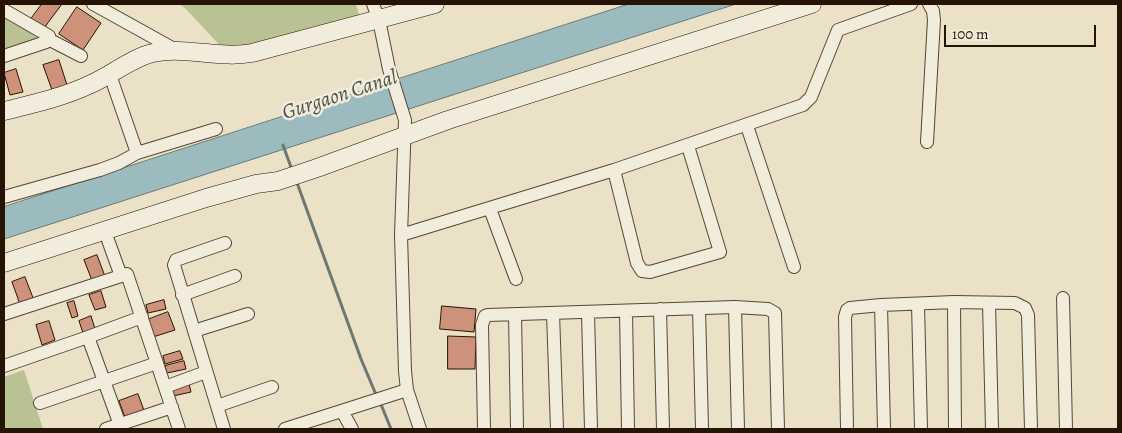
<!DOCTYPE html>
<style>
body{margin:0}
#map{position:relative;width:1122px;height:433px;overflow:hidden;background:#eae1c7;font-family:Alegreya,serif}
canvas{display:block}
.frame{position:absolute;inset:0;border:5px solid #251305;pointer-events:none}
.scale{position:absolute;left:944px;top:25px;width:152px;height:22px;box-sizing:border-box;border:2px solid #251305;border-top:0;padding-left:6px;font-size:15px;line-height:18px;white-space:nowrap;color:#251305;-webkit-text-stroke:4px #f1ecdb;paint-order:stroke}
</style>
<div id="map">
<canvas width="1122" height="433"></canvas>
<div class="frame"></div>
<div class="scale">100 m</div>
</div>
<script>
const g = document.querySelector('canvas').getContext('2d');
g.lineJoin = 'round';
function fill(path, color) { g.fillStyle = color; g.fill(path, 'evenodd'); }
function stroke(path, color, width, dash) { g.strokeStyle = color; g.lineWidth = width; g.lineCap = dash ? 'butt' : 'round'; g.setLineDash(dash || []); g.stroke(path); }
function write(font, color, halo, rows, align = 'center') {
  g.font = font + ' Alegreya,serif'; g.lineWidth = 5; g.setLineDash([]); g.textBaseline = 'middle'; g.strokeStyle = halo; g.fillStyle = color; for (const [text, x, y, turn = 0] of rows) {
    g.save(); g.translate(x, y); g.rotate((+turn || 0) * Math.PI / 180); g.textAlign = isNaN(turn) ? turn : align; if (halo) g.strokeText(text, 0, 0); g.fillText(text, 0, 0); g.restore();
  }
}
fill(new Path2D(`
 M179,4H356L359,15L225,51L186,9Z
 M4,18L45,40L4,52Z
 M24,370L43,429H4V377Z`), '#bac293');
const water = new Path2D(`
 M629,4H736L4,239V207Z`);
fill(water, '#9bbbbe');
stroke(water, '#6c7874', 1);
stroke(new Path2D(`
 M283,145L292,170
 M296,180L361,359L377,397
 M380,402L391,429`), '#6c7874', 3);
const building = new Path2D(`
 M42,4H62L44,28L31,19Z
 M77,7L101,23L83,50L59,34Z
 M59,60L67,85L52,90L43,65Z
 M16,69L23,92L10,95L4,73Z
 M97,255L106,279L93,283L84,260Z
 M25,277L35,303L21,307L12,282Z
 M101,291L106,307L95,310L89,295Z
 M164,300L166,309L148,313L146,305Z
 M74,301L78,316L72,318L67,303Z
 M442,306L476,309L474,332L440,329Z
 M168,312L175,330L153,337L147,320Z
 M91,316L96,332L84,336L79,321Z
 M49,321L55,340L42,345L36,325Z
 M448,336L476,337L475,369H448Z
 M180,351L183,359L165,364L163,356Z
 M184,361L186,369L167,373L165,366Z
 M189,384L191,392L173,396L171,389Z
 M138,394L145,413L126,420L119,401Z`);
fill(building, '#ce927a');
stroke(building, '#251305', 1);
const street = new Path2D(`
 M93,4L176,50
 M373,4L379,20L389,69L405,120L401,235L405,371L407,390L420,429
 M4,10L49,36L50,40L46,42L4,56
 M50,40L81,56
 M747,126L794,267
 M927,142L934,20L933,11L929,4
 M137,153L216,129
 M614,170L637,263L642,271L650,272L720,252L688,146
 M4,197L100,170L119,163L137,153L110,75
 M490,209L516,279
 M104,229L121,276
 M401,235L614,170L803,105L811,97L838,30L911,4
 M182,295L235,276
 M1063,298L1066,429
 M954,302L955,429
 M989,303L992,429
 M918,304L921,429
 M881,305L884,429
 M735,307L738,429
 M699,308L702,429
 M660,309L663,429
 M626,311L628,429
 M553,313L557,429
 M588,313L591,429
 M4,314L127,274L179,429
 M515,314L517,429
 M194,331L248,314
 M88,337L120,425
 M4,366L88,337L142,317
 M165,387L206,372
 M40,403L157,363
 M217,406L272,387
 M342,411L352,429
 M106,429L172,407
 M224,429L174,265L176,260L225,243
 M285,429L407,390
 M484,429L482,325L485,316L488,315L735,307L768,309L775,313L778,429
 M847,429L845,317L847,310L850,308L881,305L954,302L1015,303L1025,308L1028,315L1031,429`);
const secondary = new Path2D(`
 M4,111C33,104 64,97 91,84C112,75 131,58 153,53C186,46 219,59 252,53L435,4
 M4,263L206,198L256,184L278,181L317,168L448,120L812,4`);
stroke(street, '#564636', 14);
stroke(secondary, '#251305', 19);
stroke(street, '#f1ecdb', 12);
stroke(secondary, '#f1ecdb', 18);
write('italic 21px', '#4e4e46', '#f1ecdb', [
 ["Gurgaon Canal",340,96,-18]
]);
</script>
